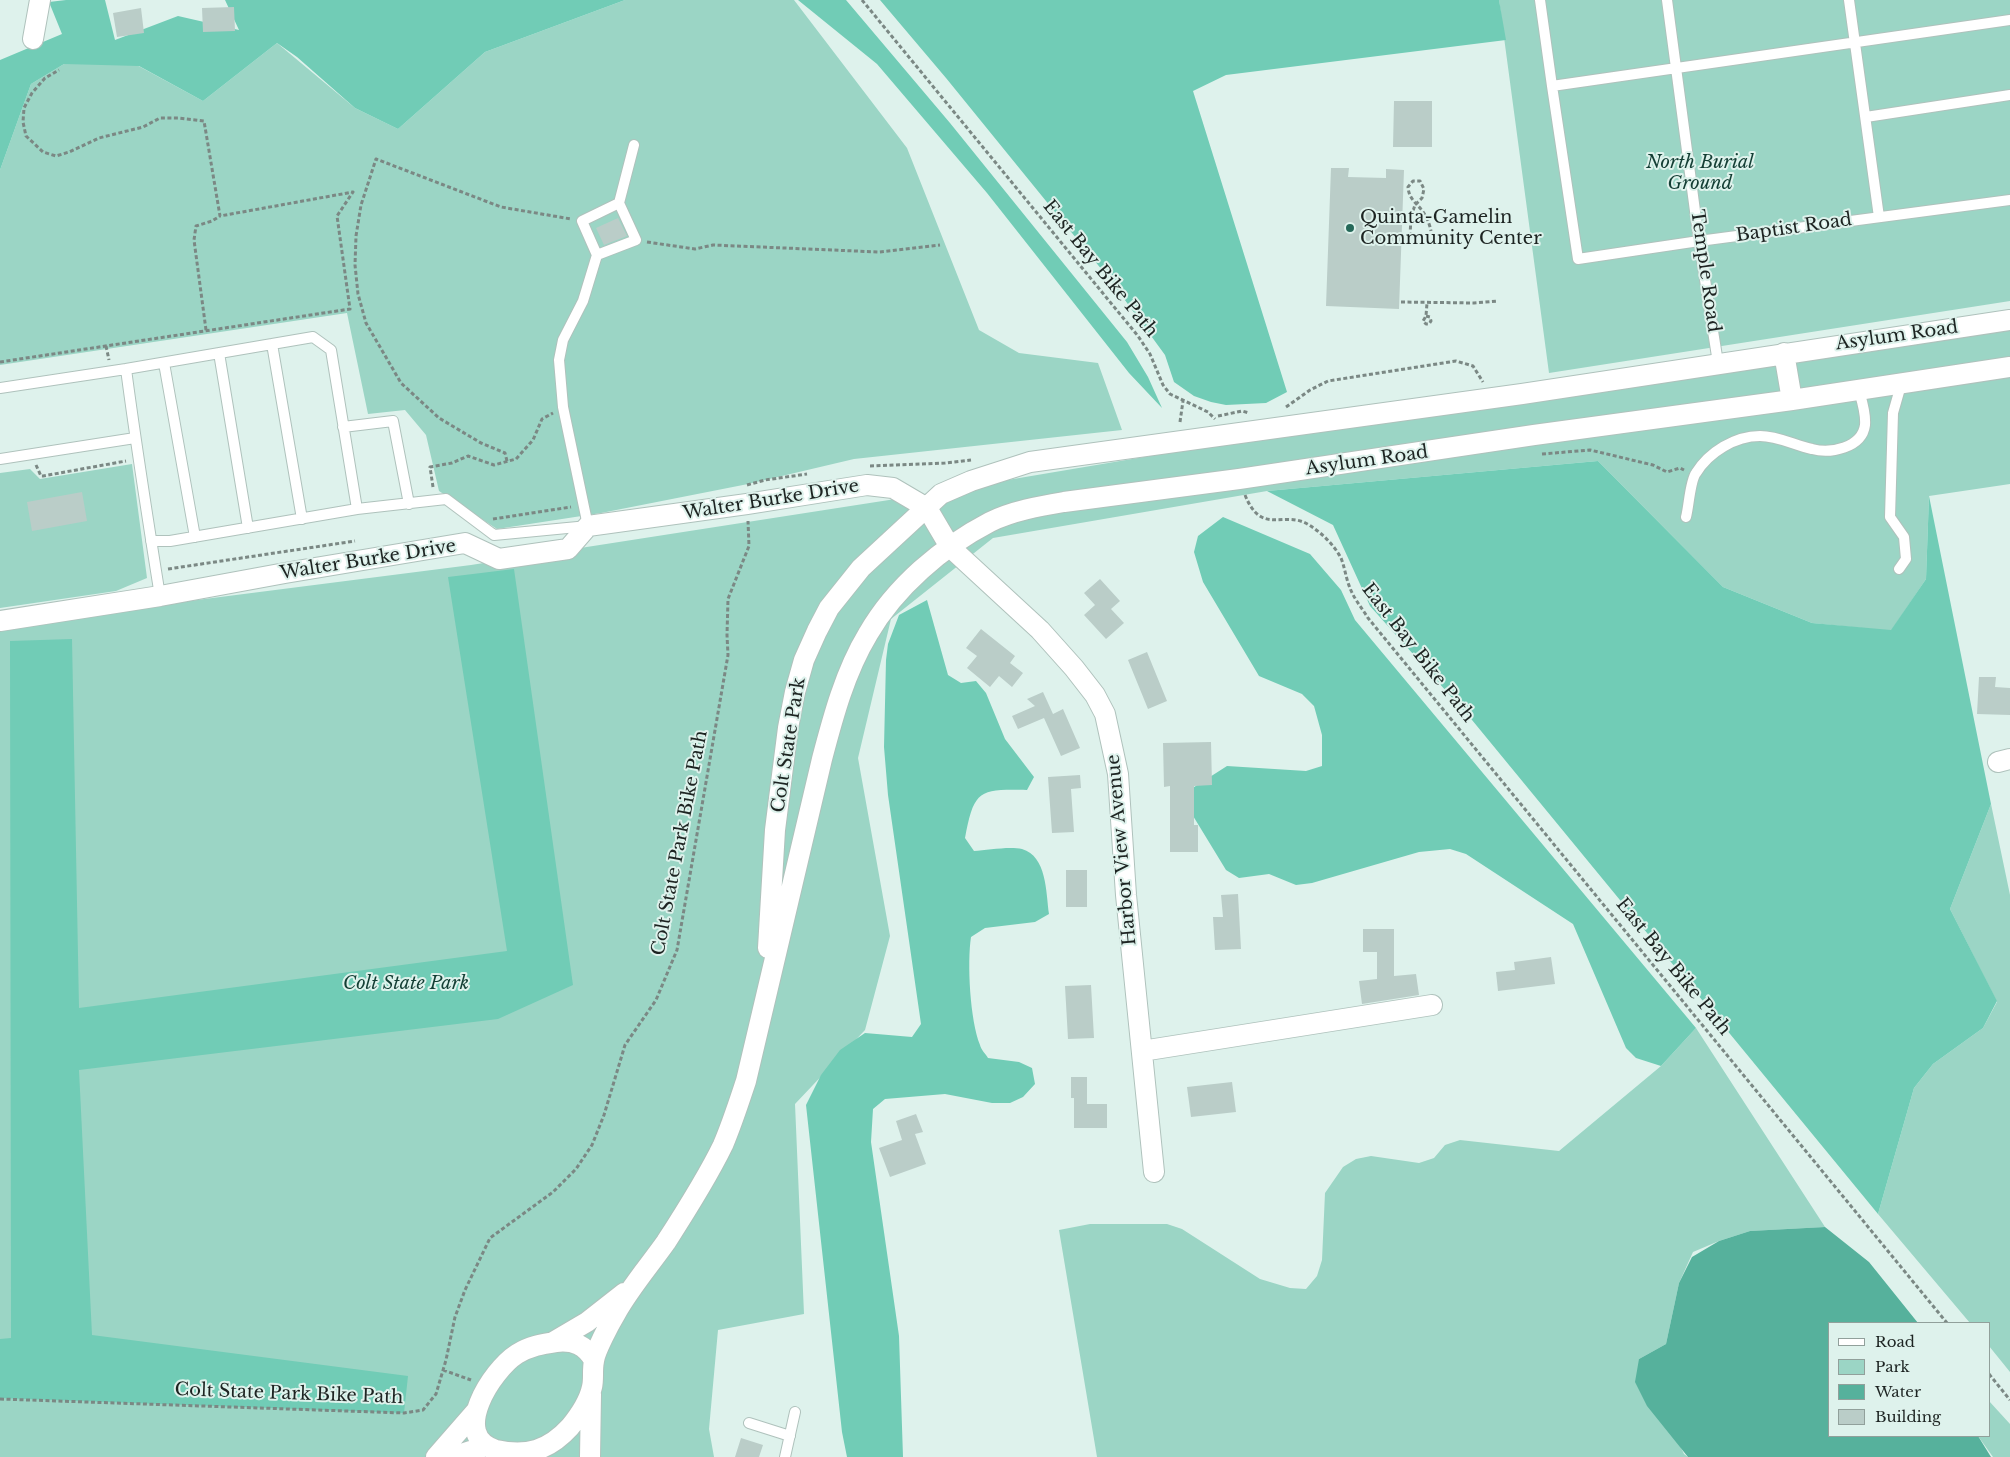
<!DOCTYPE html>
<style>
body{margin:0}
#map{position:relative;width:2010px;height:1457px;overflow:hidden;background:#def2ec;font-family:"Libre Baskerville",serif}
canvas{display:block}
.legend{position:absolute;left:1828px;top:1322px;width:162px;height:115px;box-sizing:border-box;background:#def2ec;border:1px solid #91a09b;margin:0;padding:6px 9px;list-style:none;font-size:15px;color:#1d2422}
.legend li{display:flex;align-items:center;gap:10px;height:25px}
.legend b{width:25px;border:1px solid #91a09b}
</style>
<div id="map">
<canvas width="2010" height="1457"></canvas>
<ul class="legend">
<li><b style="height:6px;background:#fff"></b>Road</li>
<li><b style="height:14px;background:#9bd5c5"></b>Park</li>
<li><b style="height:14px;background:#56b19c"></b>Water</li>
<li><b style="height:14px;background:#bacdc8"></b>Building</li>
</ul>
</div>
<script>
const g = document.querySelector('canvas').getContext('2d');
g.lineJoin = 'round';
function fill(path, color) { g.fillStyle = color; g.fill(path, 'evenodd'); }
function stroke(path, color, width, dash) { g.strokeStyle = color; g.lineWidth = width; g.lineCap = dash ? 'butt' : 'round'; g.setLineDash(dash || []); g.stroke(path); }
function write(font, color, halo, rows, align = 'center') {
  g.font = font + ' "Libre Baskerville",serif'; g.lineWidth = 4; g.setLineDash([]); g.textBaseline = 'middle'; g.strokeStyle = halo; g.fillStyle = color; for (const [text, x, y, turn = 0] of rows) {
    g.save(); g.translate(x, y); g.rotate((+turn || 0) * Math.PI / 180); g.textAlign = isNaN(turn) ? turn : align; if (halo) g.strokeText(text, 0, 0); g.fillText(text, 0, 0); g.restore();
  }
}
fill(new Path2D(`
 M625,0H794L907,148L979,330L1019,353L1098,363L1122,430L854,459L748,484L601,513L497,529L439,491L426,435L405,410L368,414L347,313L0,365V170L31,84L64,64L133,63L203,101L277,43L355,108L398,129L485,52Z
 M1499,0H2010V301L1549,373Z
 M2010,318V484L1929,496L1926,579L1891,631L1812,623L1723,587L1598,461L1267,491L993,538L891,619L858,758L890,936L865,1030L795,1104L804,1314L718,1330L709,1429L714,1457H0V629L142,607L471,565L889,500L1523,393Z
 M132,464L147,578L116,591L0,608V473L30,469L40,479Z
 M1991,804L2010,895V1372L1989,1346V1323H1970L1878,1214L1914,1088L1933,1064L1983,1028L1997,1002L1950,909Z
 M1696,1028L1825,1227L1750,1231L1719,1241L1693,1252L1679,1283L1666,1344L1639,1359L1684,1454L1688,1457H1097L1059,1230L1090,1224H1167L1182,1229L1260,1279L1290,1288L1306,1289L1317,1276L1322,1260L1325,1193L1343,1167L1356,1159L1371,1156L1419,1163L1434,1158L1445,1145L1460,1140L1559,1151L1661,1066Z
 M1989,1401L2010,1424V1457H1993L1978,1436H1989Z`), '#9bd5c5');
fill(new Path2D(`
 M66,0H105L115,40L178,16L239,30L225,0H625L485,52L398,129L355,108L297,57L277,43L203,101L139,66L64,64L31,84L0,170V60L62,34L49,2Z
 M798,0H846L950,123L1127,342L1148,377L1162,408L1129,373L987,193L877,64Z
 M880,0H1499L1506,40L1226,75L1193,91L1287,392L1266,403L1226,405L1211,402L1194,396L1174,382L1165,355L1111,281L946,78Z
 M1598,461L1723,587L1812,623L1891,630L1926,579L1929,496L1991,804L1950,909L1997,1001L1983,1028L1933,1064L1914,1088L1878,1214L1472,720L1370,606L1333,525L1267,491Z
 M1223,517L1310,554L1341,590L1355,620L1696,1028L1661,1066L1636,1058L1626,1048L1573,924L1466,854L1450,849L1419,852L1312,883L1296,885L1269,874L1239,878L1226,870L1187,806L1188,791L1227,766L1306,771L1322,766V735L1314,706L1302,694L1259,676L1203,582L1194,552L1198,536Z
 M514,569L573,985L498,1019L79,1070L92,1335L408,1376L404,1413L0,1398V1339L11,1338L10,641L72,639L79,1008L507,951L448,577Z
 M927,600L948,675L961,683L976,681L986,693L1005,739L1034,777L1027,790C979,789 974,790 965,838L974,851C987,850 1010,846 1022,849C1047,856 1046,893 1049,914L1035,922L985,928L971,937C967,963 970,1020 980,1045C981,1050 986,1054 988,1058L1019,1062L1032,1068L1035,1084L1023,1097L1010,1103H992L945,1094L885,1099L873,1109L871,1142L899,1336L903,1457H847L842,1432L806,1105L821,1075L840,1050L865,1033L912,1037L921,1024L888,795L884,747L886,660L888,644L899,615Z`), '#71ccb6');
fill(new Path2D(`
 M1825,1227L1869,1262L1918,1323H1829V1436H1978L1991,1457H1688L1647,1406L1635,1382L1639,1359L1666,1344L1679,1283L1692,1257L1719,1241L1750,1231Z`), '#56b19c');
fill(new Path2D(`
 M234,7L235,31L203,32L202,8Z
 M141,8L144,33L117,37L113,13Z
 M1394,101H1432V147H1393Z
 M1331,168H1349L1348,177L1386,178V169L1404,170L1399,309L1326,306Z
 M618,218L627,236L604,245L596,228Z
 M82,492L87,521L32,531L27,502Z
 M1100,579L1120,601L1111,609L1124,623L1106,639L1084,615L1095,605L1084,593Z
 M981,629L1015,656L1010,663L1023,673L1012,687L999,676L990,687L967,668L977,656L966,648Z
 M1147,652L1167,701L1148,709L1128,660Z
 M1979,677H1996L1995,687L2010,688V715L1977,714Z
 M1043,692L1053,714L1063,709L1080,748L1061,756L1044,718L1018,729L1012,716L1035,706L1027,699Z
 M1211,742L1212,785L1194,786V825H1198V852H1170V786L1164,787L1163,743Z
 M1080,775L1081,788L1071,789L1074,832L1052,833L1048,777Z
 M1066,870H1087V907H1066Z
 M1238,894L1241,949L1215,950L1213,917H1223L1221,895Z
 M1363,929H1394V976L1416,974L1419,995L1362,1004L1359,981L1377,979V952H1363Z
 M1551,957L1555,984L1498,991L1496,972L1515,970L1514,962Z
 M1091,985L1094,1038L1068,1039L1065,986Z
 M1071,1077H1087V1104H1107V1128H1074V1098H1071Z
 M1232,1082L1236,1112L1191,1117L1187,1087Z
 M916,1114L923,1132L915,1134L926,1164L890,1177L879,1148L902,1140L896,1121Z
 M741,1438L763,1445L759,1457H735Z`), '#bacdc8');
const service = new Path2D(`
 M1540,0L1552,86L2010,20
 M1667,0L1699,241L1718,363
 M1849,0L1879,217
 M1552,86L1578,259L1699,241L2010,200
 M1866,117L2010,95
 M619,203L634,145
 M272,344L302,519
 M219,353L248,528
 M164,363L195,537
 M0,388L126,369
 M343,427L393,421L409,504
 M0,459L135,438
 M357,509L446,499L494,535L588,526L563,407L559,360L563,340L583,301L597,255L582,221L619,203L636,240L597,255
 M1686,517C1689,506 1690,481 1696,473C1709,452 1735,436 1760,436C1778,436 1794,445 1812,449C1830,454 1862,448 1865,425C1866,413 1862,401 1859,391
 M151,541H170L357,509L331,350L313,337L126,369C136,445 148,521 160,596
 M1899,569L1906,559L1904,537L1890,517L1893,413L1901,385
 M749,1423L790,1436
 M785,1457L795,1412`);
const minor = new Path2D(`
 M33,39L40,0
 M1784,353L1792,400
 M0,621L160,596L285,573L465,543L499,559L568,549L588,526L747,504L867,485L893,488L927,508L950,547L1040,630L1074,668L1095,695L1105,714L1118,774L1126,895L1154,1172
 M1998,762L2010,759
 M768,948L775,830L788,728L795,692L804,660L817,631L829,608L861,568L941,494L971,481L1030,462L1522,394L2010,320
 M1142,1051L1432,1005
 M553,1342L587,1322L624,1293
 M594,1360C585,1345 574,1340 556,1342C542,1344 530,1346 517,1354C492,1370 449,1436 496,1450C527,1457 549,1450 570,1427C579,1416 589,1401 592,1387C594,1379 592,1370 594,1361C595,1351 610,1323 616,1313C630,1288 649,1266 666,1242C686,1211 707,1178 723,1145C732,1124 739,1102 746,1081L822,759C833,717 845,672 868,634C895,587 942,547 990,522C1012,511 1040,506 1064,502L1239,479L1534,435L1792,400L2010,367
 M436,1457L477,1410
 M452,1457L486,1446
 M590,1457L591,1394`);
stroke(service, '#afc2bc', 12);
stroke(minor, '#afc2bc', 22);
stroke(new Path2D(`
 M862,0L1138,336L1150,354L1163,385L1170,394L1208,412L1215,419
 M1410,236L1411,217L1415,205L1422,198L1424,189L1420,181H1413L1408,187C1409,201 1419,204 1425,215C1428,220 1430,226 1431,231
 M647,242L695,249L713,245L879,252L940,245
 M1401,302L1474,303L1498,301
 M1426,316L1430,317L1431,321L1429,324H1426L1423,321L1426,316L1427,303
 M206,330L194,240L196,226L212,221L220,216
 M106,346L109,360
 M0,362L350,309L337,216L353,192L220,216L204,121L178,118H160L143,127L99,138L69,152L56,156L43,152L26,136L23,122L24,108L32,93L45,78L59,70
 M1286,407L1310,390L1328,381L1456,361L1473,366L1483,382
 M1218,416L1242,411L1249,413
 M1180,422L1183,401
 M1542,454L1590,450L1653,465L1667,472L1680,468L1684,470
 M507,461L505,453L481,443L439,418L401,383L366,323L358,294L355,265L356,236L361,205L376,159L501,207L571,219
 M36,465L41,476H43L126,461
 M870,466L945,463L971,460
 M747,485L765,480L807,474
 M433,487L430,467L452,463L468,456L494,465L516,459L533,440L542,419L553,413
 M1245,495C1262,537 1284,509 1309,525C1322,533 1334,545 1341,558C1345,568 1346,579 1350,588C1354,599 1362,608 1368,618L1947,1323
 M493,519L571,507
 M168,569L355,541
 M443,1370L471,1380
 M1989,1374L2010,1400
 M0,1399L404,1413L423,1410L436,1394L446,1360L455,1317L465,1290L490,1238L553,1192L576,1169L592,1145L604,1115L625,1045L656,1000L677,950L728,655L727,635L728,599L749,546L748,521`), '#7b8884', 3, [4, 2.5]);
stroke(service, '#fff', 10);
stroke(minor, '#fff', 20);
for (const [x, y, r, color] of [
 [1350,228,5,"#256859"]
]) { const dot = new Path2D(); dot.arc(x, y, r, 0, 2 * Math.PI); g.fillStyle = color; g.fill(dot); stroke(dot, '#def2ec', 2); }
write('italic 18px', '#133e34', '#def2ec', [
 ["North Burial",1700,163],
 ["Ground",1700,184],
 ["Colt State Park",406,984]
]);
write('18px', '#1d2422', '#def2ec', [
 ["Quinta-Gamelin",1360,218],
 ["Community Center",1360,239]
], 'left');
write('18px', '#1d2422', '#def2ec', [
 ["Baptist Road",1794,228,-8],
 ["East Bay Bike Path",1100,269,51],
 ["Temple Road",1705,271,82],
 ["Asylum Road",1897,336,-8],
 ["Asylum Road",1367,461,-8],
 ["Walter Burke Drive",771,500,-9],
 ["Walter Burke Drive",368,560,-9],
 ["East Bay Bike Path",1418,653,52],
 ["Colt State Park",789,745,-81],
 ["Colt State Park Bike Path",680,843,-79],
 ["Harbor View Avenue",1122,850,-95],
 ["East Bay Bike Path",1673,967,51],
 ["Colt State Park Bike Path",289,1394,2]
]);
</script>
